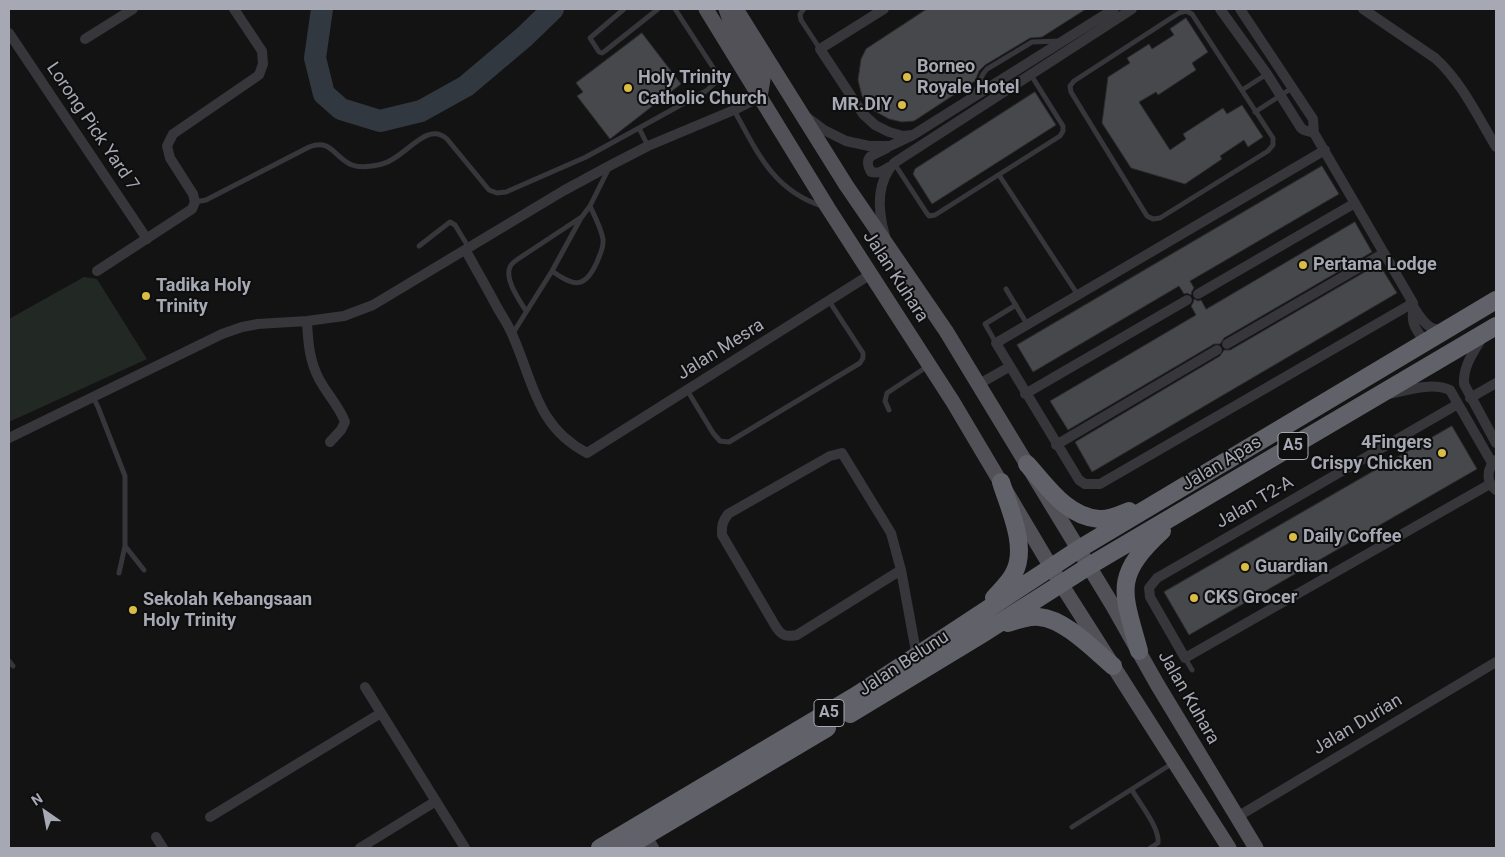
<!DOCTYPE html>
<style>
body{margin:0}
#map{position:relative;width:1505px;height:857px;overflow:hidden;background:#131314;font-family:Roboto,sans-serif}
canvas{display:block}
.frame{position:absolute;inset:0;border:10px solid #a6a8b3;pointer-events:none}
.north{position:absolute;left:20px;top:787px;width:50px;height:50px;-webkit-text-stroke:4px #0e0e0f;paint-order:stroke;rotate:327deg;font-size:14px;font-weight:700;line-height:20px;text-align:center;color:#a6a8b3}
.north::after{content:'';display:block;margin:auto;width:18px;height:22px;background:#a6a8b3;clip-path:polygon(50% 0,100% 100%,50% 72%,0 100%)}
</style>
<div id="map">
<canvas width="1505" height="857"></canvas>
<div class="frame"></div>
<div class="north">N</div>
</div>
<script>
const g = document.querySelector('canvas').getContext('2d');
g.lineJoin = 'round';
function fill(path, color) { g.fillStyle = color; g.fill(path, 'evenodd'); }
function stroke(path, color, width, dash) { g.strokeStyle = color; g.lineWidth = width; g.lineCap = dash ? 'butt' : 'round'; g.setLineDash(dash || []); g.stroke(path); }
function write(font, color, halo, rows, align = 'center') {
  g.font = font + ' Roboto,sans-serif'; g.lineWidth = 4; g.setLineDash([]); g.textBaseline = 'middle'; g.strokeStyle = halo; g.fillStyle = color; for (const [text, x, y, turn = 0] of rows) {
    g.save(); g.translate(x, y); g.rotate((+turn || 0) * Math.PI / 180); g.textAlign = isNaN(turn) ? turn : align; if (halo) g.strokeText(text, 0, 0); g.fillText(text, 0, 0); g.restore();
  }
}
fill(new Path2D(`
 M84,277L97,279L147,359L9,422V319Z`), '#222823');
stroke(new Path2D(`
 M322,9L315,58L324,94L341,109L380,121L421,111L466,86L524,37L553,9`), '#32383f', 22);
const building = new Path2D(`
 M927,9H1086L1042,37L1030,38L985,65L979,71L975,81L914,121L902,122L889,119L871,109L862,96L858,80L861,59L866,49Z
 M1186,18L1208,52L1192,63L1196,70L1158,95L1156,92L1139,102L1170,150L1186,139L1183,134L1223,108L1227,114L1242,105L1263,137L1248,147L1244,140L1220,156L1222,159L1185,184L1131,168L1102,123L1108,77L1130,63L1127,58L1149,44L1152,49L1174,35L1170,29Z
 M642,33L681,84L610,139L577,96L583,92L576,83Z
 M1035,92L1056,125L932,204L913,174L915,169Z
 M1322,166L1339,194L1190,281L1194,288L1192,291L1191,295L1187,293L1184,294L1179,286L1033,372L1017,345Z
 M1355,222L1372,252L1224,338L1220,344H1214L1068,430L1050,401L1196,315L1191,306L1193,303L1194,299L1198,301L1201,300L1206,309Z
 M1379,264L1397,293L1092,472L1075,442L1220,356L1224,350H1230Z
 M1452,426L1477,469L1189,635L1164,592Z`);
fill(building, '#47484c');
stroke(building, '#2d2d30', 1);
stroke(new Path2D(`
 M624,9L590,38L599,52L602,53L605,51L658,9
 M804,9L800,14L801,20L820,49
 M1186,11L1192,14L1273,138V145L1268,151L1160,218L1153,219L1147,216L1071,92L1070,86L1074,81L1179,13Z
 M1242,90L1267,74
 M974,95L983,74L987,69L1032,42L1059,41
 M734,110C757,152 773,190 822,206
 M1255,112L1292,88
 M639,128L706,91L716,82L714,69L675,9
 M894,163L926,212L929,216L935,215L1060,136L1063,131V126L1031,75
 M999,175L1078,295
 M195,202L206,200L309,147C332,138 334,158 352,165C360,168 374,166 382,164C406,158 426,120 447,139L489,190L497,193L506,192L586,157L639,128L648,146
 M419,246L450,222L455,225L469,248
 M552,271C574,287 585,289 597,262C600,254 604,248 603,239C601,228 595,217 590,206
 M1006,289L1027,324
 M526,311C520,301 504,279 510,267C511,264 515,261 518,259L580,218
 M513,333L552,271L581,218L590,206L609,168
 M996,343L985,324L1016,305
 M687,390L713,433L720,441L729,442L860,363L863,358V353L829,301
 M93,397L98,407L125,476V546L119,573
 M889,410L885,401L887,393L928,366
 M125,546L144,570
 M1185,658L1192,670
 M9,661L13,666
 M1132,790C1140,804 1160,828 1158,843L1150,848
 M1072,827L1173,763`), '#36363b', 5);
stroke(new Path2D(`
 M884,9L820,49L863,114L875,125L889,132L903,136L912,135
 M1220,9L1267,74L1301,128L1304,130L1314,133
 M1240,9L1313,119L1314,133L1413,303C1414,309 1412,314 1413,320C1413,327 1421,336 1425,342
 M1363,9L1435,58C1461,81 1478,117 1496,147
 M9,33L147,239
 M85,39L133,9
 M808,118L824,130L846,141L869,146H890L913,135L1114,9
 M887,148L871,156C866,160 868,167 871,172C879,174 883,171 889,167
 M1325,150L996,343L1079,480L1085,484H1100L1413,303
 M885,236C878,212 876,183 894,163L1132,9
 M466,251C476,269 487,288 497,307C502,316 508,324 512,334C533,380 536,427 587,453L871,274
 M97,271L192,209L195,202L193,194L170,158L167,146L173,134L259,75L263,64L262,51L234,9
 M1198,294L1355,203
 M1414,308C1422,319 1428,331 1443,330
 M307,321C308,341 309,360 319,379C327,394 339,406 345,422L341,430L330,442
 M1483,336C1474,352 1463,365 1464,384L1496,443
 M1227,344L1384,253
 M979,384L1009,367
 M1025,394L1187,300
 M1389,394C1408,390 1432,382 1450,390L1492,463
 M1470,398L1496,383
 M1458,404L1157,578L1149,588L1150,597L1185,658L1490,484
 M9,438L222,334L242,327L258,324L307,321L344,316L373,305L563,191L611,165L648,146L734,110L760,97
 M1056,445L1217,350
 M1496,460C1486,469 1486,482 1496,490
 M901,570L797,635C786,637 782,636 776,627L722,535C721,526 723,521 728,514L830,456L842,453L891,533L901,570L917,657
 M365,687L465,848
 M210,817L381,713
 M1237,817L1496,662
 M156,837L163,848
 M360,848L436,801`), '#36363b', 10);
stroke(new Path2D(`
 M645,837L652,848`), '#434348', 14);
stroke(new Path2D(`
 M706,9L828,208L953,402L1061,584L1229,848
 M726,9L734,32L763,79L760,97
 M736,9L846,185L946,331L1113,606L1157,684L1256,848`), '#515157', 15);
stroke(new Path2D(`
 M1027,464C1047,486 1067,517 1099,519C1109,520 1119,515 1129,511
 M994,598C1001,590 1010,582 1014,573C1028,547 1009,508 1001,482
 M1008,623C1017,620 1029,616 1039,617C1065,619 1094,650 1113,666
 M1139,651C1123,592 1112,577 1162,531
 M850,714L982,634L1089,566L1496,326
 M600,848L857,695L1079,549L1496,300
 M625,848L827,728`), '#616269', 18);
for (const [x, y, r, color] of [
 [907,77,5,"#dbbc44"],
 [628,88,5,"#dbbc44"],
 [902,105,5,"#dbbc44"],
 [1303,265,5,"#dbbc44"],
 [146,296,5,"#dbbc44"],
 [1442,453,5,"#dbbc44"],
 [1293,537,5,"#dbbc44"],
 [1245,567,5,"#dbbc44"],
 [1194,598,5,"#dbbc44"],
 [133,610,5,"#dbbc44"]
]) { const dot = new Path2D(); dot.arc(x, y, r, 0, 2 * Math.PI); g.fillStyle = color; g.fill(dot); stroke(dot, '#0e0e0f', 2); }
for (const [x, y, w] of [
 [1293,446,30],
 [829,713,30]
]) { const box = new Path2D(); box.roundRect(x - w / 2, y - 13.5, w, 27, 4); g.fillStyle = '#0e0e0f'; g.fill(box); stroke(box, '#a6a8b3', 1); }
write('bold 16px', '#a6a8b3', null, [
 ["A5",1293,446],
 ["A5",829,713]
]);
write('bold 18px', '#a6a8b3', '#0e0e0f', [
 ["Borneo",917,67],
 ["Royale Hotel",917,88],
 ["Holy Trinity",638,78],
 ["Catholic Church",638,99],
 ["MR.DIY",892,105,"right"],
 ["Pertama Lodge",1313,265],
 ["Tadika Holy",156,286],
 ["Trinity",156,307],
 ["4Fingers",1432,443,"right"],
 ["Crispy Chicken",1432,464,"right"],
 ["Daily Coffee",1303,537],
 ["Guardian",1255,567],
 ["CKS Grocer",1204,598],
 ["Sekolah Kebangsaan",143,600],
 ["Holy Trinity",143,621]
], 'left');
write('18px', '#a6a8b3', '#0e0e0f', [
 ["Lorong Pick Yard 7",92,127,56],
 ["Jalan Kuhara",895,277,57],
 ["Jalan Mesra",721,350,-32],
 ["Jalan Apas",1222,464,-31],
 ["Jalan T2-A",1255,503,-30],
 ["Jalan Belunu",904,664,-33],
 ["Jalan Kuhara",1188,698,60],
 ["Jalan Durian",1358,725,-31]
]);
</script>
